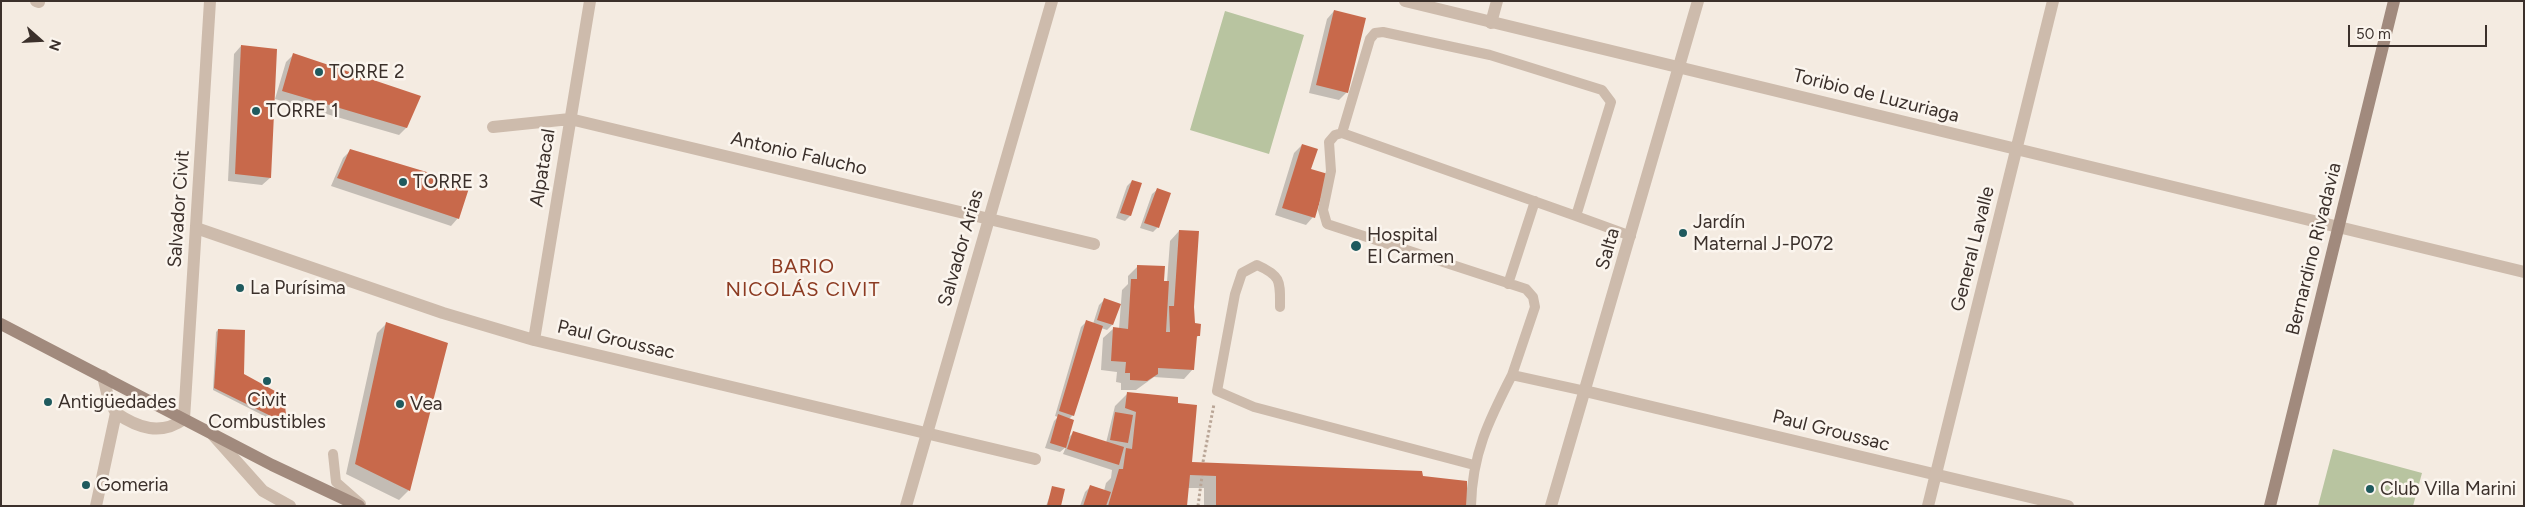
<!DOCTYPE html>
<meta charset="utf-8">
<style>
body{margin:0}
#map{position:relative;width:2525px;height:507px;overflow:hidden;background:#f4ebe1;font-family:Figtree,sans-serif}
canvas{display:block}
.frame{position:absolute;inset:0;border:2px solid #3b302b;pointer-events:none}
.north{position:absolute;left:15px;top:15px;width:50px;height:50px;-webkit-text-stroke:4px #fbf5ee;paint-order:stroke;rotate:109deg;font-size:14px;font-weight:700;line-height:20px;text-align:center;color:#3b302b}
.north::after{content:'';display:block;margin:auto;width:18px;height:22px;background:#3b302b;clip-path:polygon(50% 0,100% 100%,50% 72%,0 100%)}
.scale{position:absolute;left:2348px;top:25px;width:139px;height:22px;box-sizing:border-box;border:2px solid #3b302b;border-top:0;padding-left:6px;font-size:15px;line-height:18px;white-space:nowrap;color:#3b302b;-webkit-text-stroke:4px #fbf5ee;paint-order:stroke}
</style>
<div id="map">
<canvas width="2525" height="507"></canvas>
<div class="frame"></div>
<div class="north">N</div>
<div class="scale">50 m</div>
</div>
<script>
const g = document.querySelector('canvas').getContext('2d');
g.lineJoin = 'round';
function fill(path, color) { g.fillStyle = color; g.fill(path, 'evenodd'); }
function stroke(path, color, width, dash) { g.strokeStyle = color; g.lineWidth = width; g.lineCap = dash ? 'butt' : 'round'; g.setLineDash(dash || []); g.stroke(path); }
function write(font, color, halo, rows, align = 'center') {
  g.font = font + ' Figtree,sans-serif'; g.lineWidth = 5; g.setLineDash([]); g.textBaseline = 'middle'; g.strokeStyle = halo; g.fillStyle = color; for (const [text, x, y, turn = 0] of rows) {
    g.save(); g.translate(x, y); g.rotate((+turn || 0) * Math.PI / 180); g.textAlign = isNaN(turn) ? turn : align; if (halo) g.strokeText(text, 0, 0); g.fillText(text, 0, 0); g.restore();
  }
}
fill(new Path2D(`
 M1225,11L1304,35L1269,154L1190,130Z
 M2333,449L2422,473L2413,506H2318Z`), '#b8c4a0');
fill(new Path2D(`
 M1334,11L1347,92L1339,100L1309,93L1327,19Z
 M241,46L270,178L262,185L228,181L234,54Z
 M293,55L419,97L406,128L399,135L275,99L286,62Z
 M1302,145L1310,170L1313,217L1306,225L1275,215L1294,153Z
 M351,150L458,218L451,226L331,186L343,158Z
 M1132,181L1141,184L1130,216L1125,221L1116,218L1127,186Z
 M1158,189V227L1153,232L1140,228L1152,194Z
 M1179,231L1193,307L1194,325L1199,335L1195,339L1193,369L1184,379L1154,377L1136,390H1121V383L1116,382L1117,372L1101,370L1103,338L1113,329H1119L1122,290L1128,284V276L1138,266L1163,282H1167L1170,241Z
 M1104,300L1112,325L1107,330L1101,328L1073,415L1069,419L1068,438L1074,432L1106,443L1115,406L1128,393L1191,463L1422,478L1465,506H1204V488H1188L1186,506H1080L1085,492L1090,487L1104,491L1106,483L1111,478L1112,470L1063,454L1066,447L1060,452L1045,448L1054,421L1058,417L1055,416L1081,327L1086,322L1093,324L1099,305Z
 M387,323L409,490L399,500L346,474L377,333Z
 M218,330L243,375L283,397L286,424L284,426L213,390L216,332Z
 M1053,487L1059,506H1046Z`), '#0003');
fill(new Path2D(`
 M1334,10L1366,18L1348,93L1316,85Z
 M241,45L277,49L271,178L235,174Z
 M293,53L421,96L407,128L282,91Z
 M1302,144L1318,149L1311,169L1328,174L1315,218L1282,208Z
 M350,149L470,185L459,219L337,178Z
 M1132,180L1142,183L1131,216L1120,213Z
 M1157,188L1171,193L1159,228L1144,223Z
 M1179,230L1199,231L1194,307L1195,323L1201,324L1200,336H1197L1194,370L1158,368V374L1147,381L1130,380V373H1125L1126,362L1111,361L1113,327L1128,329L1131,279H1137V265L1165,266L1164,281H1169L1166,332H1170L1169,306H1174Z
 M1104,298L1121,304L1113,325L1097,320Z
 M1086,320L1103,326L1074,416L1059,411Z
 M386,322L448,343L410,491L355,464Z
 M218,329L245,330L244,374L284,396L287,424L214,388Z
 M1127,392L1178,397V403L1197,405L1192,462L1422,471L1423,476L1467,481V506H1216V476L1190,475L1187,506H1108L1119,469H1123L1126,448L1132,449L1136,412L1125,408Z
 M1115,412L1133,415L1128,443L1110,440Z
 M1058,414L1074,420L1066,448L1050,443Z
 M1073,431L1124,447L1119,465L1067,449Z
 M1090,485L1111,492L1106,506H1083Z
 M1052,486L1065,489L1061,506H1047Z`), '#c8694b');
stroke(new Path2D(`
 M1203,462L1214,404
 M1198,506L1202,476`), '#b9a596', 3, [2.5, 2.5]);
stroke(new Path2D(`
 M1342,133L1370,39L1375,33L1383,32L1490,55L1602,90L1611,102L1576,216L1342,133L1335,135L1329,142L1331,171L1323,210L1327,224L1526,289L1533,297L1535,307L1512,375L1585,391
 M1576,216L1631,236
 M1508,284L1535,201
 M1280,307C1280,282 1282,276 1257,265L1242,273L1235,294L1217,391L1254,407L1474,465
 M333,454L336,482L361,504
 M1471,506C1472,454 1489,420 1512,375`), '#cdbbac', 10);
stroke(new Path2D(`
 M36,1L39,2
 M1491,23L1497,1
 M493,127L570,119L1094,244
 M196,228L443,313L534,340L1035,459
 M534,340L590,1
 M1585,391L2068,506
 M116,413C138,428 161,436 184,419
 M213,435L263,491L290,506
 M96,506L116,413L108,397L103,376
 M1551,506L1698,1`), '#cdbbac', 12);
stroke(new Path2D(`
 M1405,1L2524,272
 M184,419L210,1
 M906,506L1052,1
 M1928,506L2053,1`), '#cdbbac', 12);
stroke(new Path2D(`
 M1,324L272,465L359,506
 M2270,506L2394,1`), '#a18a7d', 12);
for (const [x, y, r, color] of [
 [319,72,5,"#1f5a5e"],
 [256,111,5,"#1f5a5e"],
 [403,182,5,"#1f5a5e"],
 [1683,233,5,"#1f5a5e"],
 [1356,246,6,"#1f5a5e"],
 [240,288,5,"#1f5a5e"],
 [267,381,5,"#1f5a5e"],
 [48,402,5,"#1f5a5e"],
 [400,404,5,"#1f5a5e"],
 [86,485,5,"#1f5a5e"],
 [2370,489,5,"#1f5a5e"]
]) { const dot = new Path2D(); dot.arc(x, y, r, 0, 2 * Math.PI); g.fillStyle = color; g.fill(dot); stroke(dot, '#fbf5ee', 2); }
write('19px', '#3b302b', '#fbf5ee', [
 ["TORRE 2",329,72],
 ["TORRE 1",266,111],
 ["TORRE 3",413,182],
 ["Jardín",1693,222],
 ["Maternal J-P072",1693,244],
 ["Hospital",1367,235],
 ["El Carmen",1367,257],
 ["La Purísima",250,288],
 ["Civit",267,400,"center"],
 ["Combustibles",267,422,"center"],
 ["Antigüedades",58,402],
 ["Vea",410,404],
 ["Gomeria",96,485],
 ["Club Villa Marini",2380,489]
], 'left');
write('19px', '#3b302b', '#fbf5ee', [
 ["Toribio de Luzuriaga",1876,96,14],
 ["Antonio Falucho",799,154,13],
 ["Alpatacal",543,168,-81],
 ["Salvador Civit",179,209,-86],
 ["Salvador Arias",961,248,-74],
 ["Salta",1608,249,-74],
 ["General Lavalle",1973,249,-76],
 ["Bernardino Rivadavia",2314,249,-76],
 ["Paul Groussac",616,340,13],
 ["Paul Groussac",1831,431,14]
]);
g.letterSpacing = '1px';
write('20px', '#8c3b22', '#fbf5ee', [
 ["BARIO",803,267],
 ["NICOLÁS CIVIT",803,290]
]);
g.letterSpacing = '0px';
</script>
